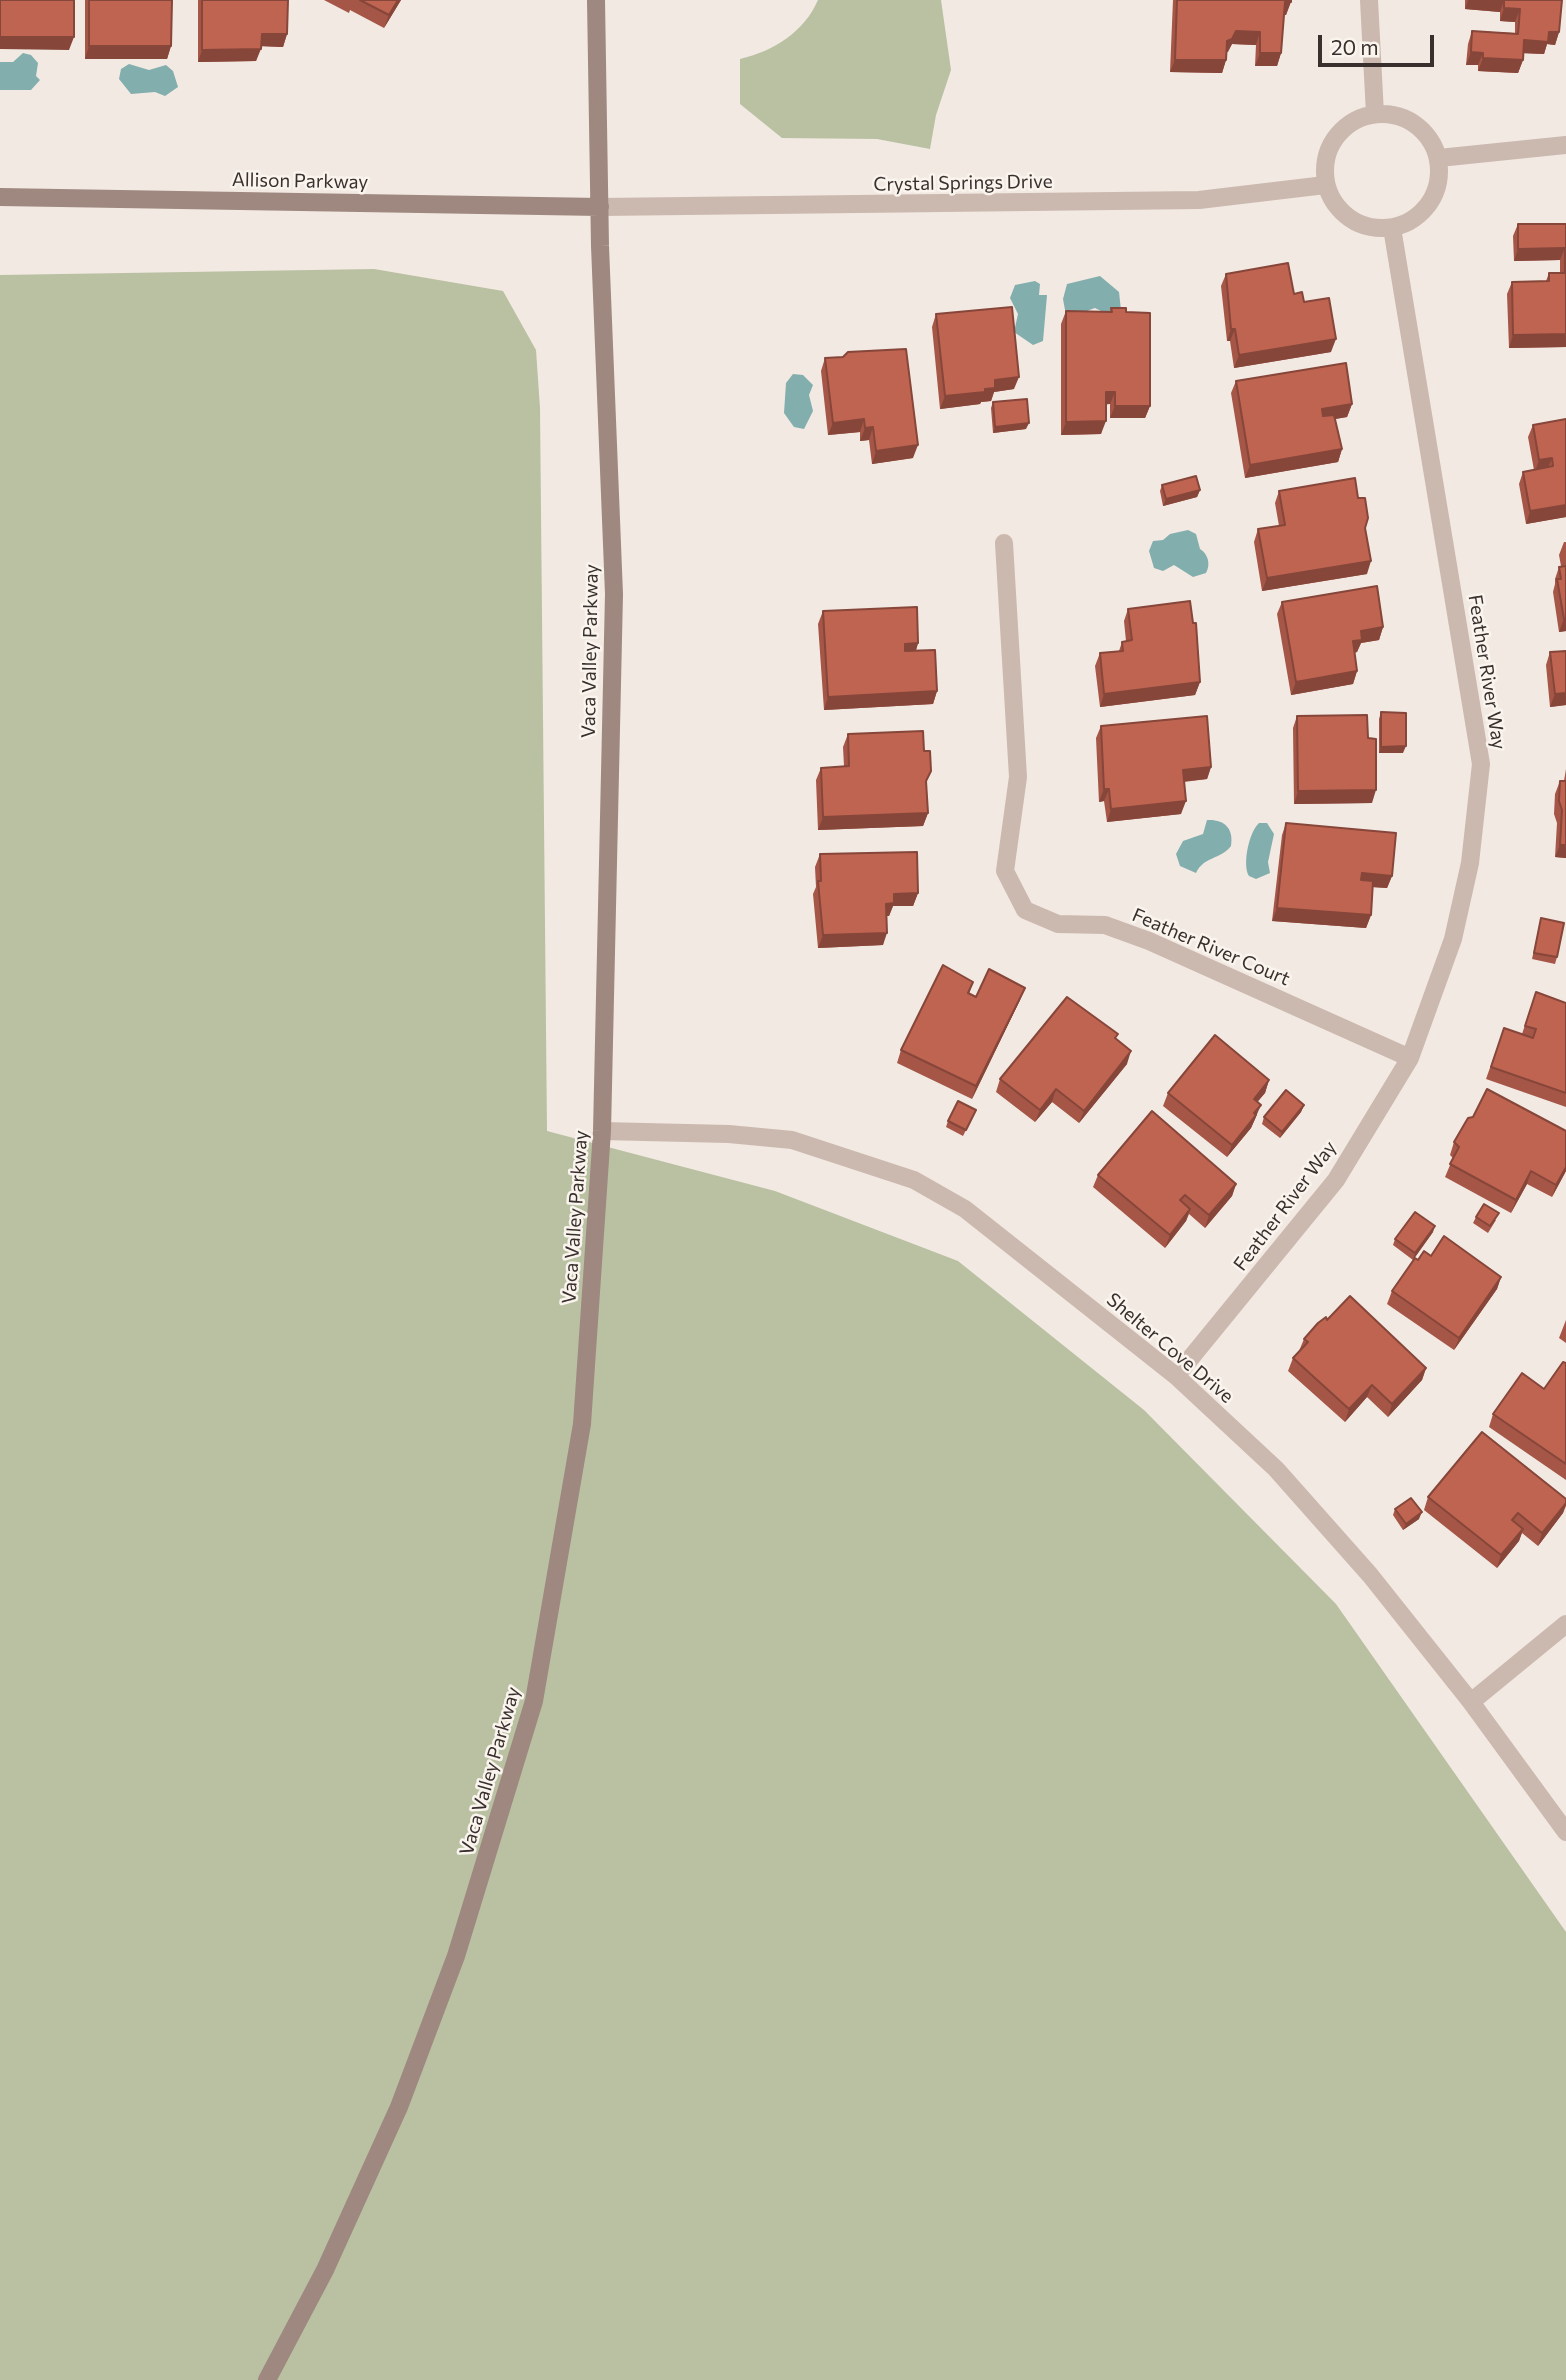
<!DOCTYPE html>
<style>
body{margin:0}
#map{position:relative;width:1566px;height:2380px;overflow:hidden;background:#f2e9e2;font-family:Commissioner,sans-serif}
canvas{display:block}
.scale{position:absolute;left:1318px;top:35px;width:116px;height:32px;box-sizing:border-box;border:4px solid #392f2c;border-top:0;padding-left:9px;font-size:21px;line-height:24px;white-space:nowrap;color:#392f2c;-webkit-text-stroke:5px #faf4ee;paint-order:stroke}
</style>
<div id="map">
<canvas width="1566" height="2380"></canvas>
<div class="scale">20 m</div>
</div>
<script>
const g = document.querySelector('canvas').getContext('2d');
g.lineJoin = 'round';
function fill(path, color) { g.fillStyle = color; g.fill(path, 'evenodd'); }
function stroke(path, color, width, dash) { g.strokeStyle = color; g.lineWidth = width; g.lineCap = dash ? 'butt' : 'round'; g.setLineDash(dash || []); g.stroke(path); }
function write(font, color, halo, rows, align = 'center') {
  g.font = font + ' Commissioner,sans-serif'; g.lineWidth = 5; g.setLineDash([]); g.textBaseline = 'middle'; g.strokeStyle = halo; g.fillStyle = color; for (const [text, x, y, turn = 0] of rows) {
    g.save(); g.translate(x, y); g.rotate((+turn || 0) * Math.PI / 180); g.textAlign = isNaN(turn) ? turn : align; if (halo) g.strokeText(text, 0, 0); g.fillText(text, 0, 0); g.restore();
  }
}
fill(new Path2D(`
 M818,0H941L951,70L936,115L930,149L877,139L782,138L740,104V59C774,51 804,32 818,0Z
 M374,269L503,291L536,350L540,408L547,1131L775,1191L958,1261L1144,1410L1336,1604L1566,1932V2380H0V275Z`), '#b9c1a2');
fill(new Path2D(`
 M23,53L31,55L38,63L36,76L40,80L31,90H0V62H13Z
 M129,64L149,70L166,65L173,71L178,87L165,96L155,92L131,94L119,79L121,69Z
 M1100,276L1119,292L1121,310L1107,314L1095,308C1082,312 1079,319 1065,310L1063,299L1067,284Z
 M1035,281L1040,284L1039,295H1047L1043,341L1033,345L1014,332L1018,314L1010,298L1015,285Z
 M793,374L803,375L813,385L809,395L813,411L804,429L794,427L784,413L786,383Z
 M1188,530L1196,534L1200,549C1208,554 1211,564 1206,573L1193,577L1174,565L1163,571L1154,568L1149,551L1153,541L1163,540L1170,534Z
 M1207,820C1224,819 1234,828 1231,846C1220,860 1204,856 1196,873L1180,866L1176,854L1183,841L1203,834Z
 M1259,823H1267L1274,834L1268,862L1270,873L1256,879L1249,876C1242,865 1249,832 1259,823Z`), '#82aead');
stroke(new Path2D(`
 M1369,0L1375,114
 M1325 171a57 57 0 1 1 114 0a57 57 0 1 1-114 0Z
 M1439,158L1566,145
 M600,207L1199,200L1325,185
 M1004,543L1018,777L1005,871L1025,910L1058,924L1105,925L1149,941L1410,1058
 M602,1131L729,1134L792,1140L914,1180L965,1209L1176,1376L1276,1469L1370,1575L1471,1702L1566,1832
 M1176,1376L1336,1180L1410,1058L1453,939L1470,863L1481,764L1392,228
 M1471,1702L1566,1624`), '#cbb8ae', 18);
stroke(new Path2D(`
 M0,197L600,207
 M267,2380L325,2270L399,2107L456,1956L534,1701L582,1424L602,1131L614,594L600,246L596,0`), '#9e887f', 18);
fill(new Path2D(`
 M85,0H172L171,46L167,59H85Z
 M198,0H288L287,34L283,47L261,46L256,61L198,62Z
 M324,0H401L384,28L350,10L349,13Z
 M1173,0H1291L1286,15H1284L1281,53L1277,66H1255L1256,45L1232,44L1227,52L1226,60L1222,73L1170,72Z
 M1465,0H1562L1559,32L1555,45L1547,44L1544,54L1523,53V60L1518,73L1478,71V65H1466L1468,44L1472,31L1515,33V22L1500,21V12L1465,9Z
 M1518,224H1566V347L1509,348L1507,294L1512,282L1546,281L1549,273H1560V260L1514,261L1513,236Z
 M1226,274L1294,294L1304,302L1331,352L1234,368L1230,341H1227L1221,286Z
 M1111,308L1126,312L1150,406L1145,418H1110V404H1106L1101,434L1061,435V324L1066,311L1110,312Z
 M936,314L1014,389L994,392L991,401L981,402L980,404L940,409L932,327Z
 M825,358L913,458L872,464L869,440L860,441V432L828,435L821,371Z
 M1236,381L1352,404L1347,417L1335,419L1342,449L1338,462L1245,478L1231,393Z
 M993,402L1026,429L993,433L991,408Z
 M1566,419V517L1526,524L1519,484L1523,472L1534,470L1528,437L1533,425Z
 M1162,485L1200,490L1197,497L1163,506L1160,491Z
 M1279,491L1358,498L1365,528L1367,574L1262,591L1254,542L1258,529L1279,526L1275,503Z
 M1564,542H1566V631L1559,632L1553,592L1555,584V579L1559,567L1561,566L1559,555Z
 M1282,602L1383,627L1379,640L1361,643L1357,652L1354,653L1357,671L1353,684L1291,695L1277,614Z
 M1128,609L1200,682L1195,695L1100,707L1095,666L1100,653L1119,651L1122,642L1126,641L1124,621Z
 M823,611L918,643L916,651L937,691L933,704L824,710L818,624Z
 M1566,651V705L1550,707L1546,665L1550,652Z
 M1381,712L1403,753H1379V719Z
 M1297,716L1368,738L1372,803L1294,804L1293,728Z
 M1101,726L1211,767L1207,779L1184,782L1181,814L1107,822L1104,801L1099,802L1096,738Z
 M848,734L926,783L928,813L923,826L818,830L816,780L821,768L844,766L843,747Z
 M1566,769V858L1555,857L1557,823L1554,814L1555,794L1560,781H1564Z
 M1286,823L1392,876L1387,888L1372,887L1371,915L1366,928L1272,921L1282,835Z
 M820,854L918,893L913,906H893L889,916H887L883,945L818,948L813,894L816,887L815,867Z
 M1541,918L1557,957L1555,964L1532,959Z
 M973,982L969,994L976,997L1020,1000L972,1099L897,1063L901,1050Z
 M1536,992L1566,1003V1107L1486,1079L1504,1028L1522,1034Z
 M1116,1039L1127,1064L1079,1123L1052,1102L1035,1122L996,1092L1000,1079Z
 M1269,1080L1265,1093L1257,1102L1256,1117L1251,1128L1227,1157L1163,1106L1168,1093Z
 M1304,1105L1301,1112L1280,1138L1262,1124L1264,1117Z
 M976,1110L963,1136L946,1127L948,1121Z
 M1566,1131V1171L1552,1197L1527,1184L1511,1213L1445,1177L1453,1158L1450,1155L1454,1142Z
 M1098,1175L1236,1184L1232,1196L1205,1228L1189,1214L1186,1221L1165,1248L1093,1187Z
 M1476,1217L1496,1220L1488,1233L1473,1223Z
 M1433,1232L1413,1260L1393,1245L1395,1239Z
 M1431,1256L1501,1277L1497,1289L1454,1350L1387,1304L1392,1291L1418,1260Z
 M1327,1320L1426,1368L1422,1380L1388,1417L1367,1397L1345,1422L1288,1371L1293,1358L1299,1351L1304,1339Z
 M1566,1320V1343L1559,1338Z
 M1566,1363V1480L1489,1427L1493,1414L1544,1389Z
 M1428,1497L1566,1499V1506L1563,1513L1538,1546L1522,1533L1519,1541L1497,1568L1424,1510Z
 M1395,1509L1419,1519L1403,1530L1393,1515Z`), '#a55647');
fill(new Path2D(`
 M398,0H401L384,28L389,15Z
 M1468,0H1504L1500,12L1465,9Z
 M1285,2H1291L1286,15L1280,14Z
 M1504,8L1520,9L1515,22L1500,21Z
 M1236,31L1260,32L1256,45L1232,44L1228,52L1222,53L1227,41Z
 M1549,32H1559L1555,45L1547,44L1544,54L1519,53L1524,40Z
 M262,34H287L283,47L257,46Z
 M0,37H74L69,50L0,49Z
 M89,46H171L167,59H85Z
 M261,49L256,61L198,62L202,50Z
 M1471,52L1483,53L1478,65H1466Z
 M1260,53H1281L1277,66H1255Z
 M1483,58L1523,60L1518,73L1478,71Z
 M1175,60H1226L1222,73L1170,72Z
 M1565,248L1560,260L1514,261L1518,249Z
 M1231,329H1235L1230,341H1227Z
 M1566,334V347L1509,348L1513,335Z
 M1336,339L1331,352L1234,368L1239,355Z
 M1019,377L1014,389L994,392L991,401L981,402L980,404L940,409L945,396L985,389L995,380Z
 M1106,392H1115L1110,404L1101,405Z
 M1352,404L1347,417L1317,422L1322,409Z
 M1115,406H1150L1145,418H1110Z
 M864,419L860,432L828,435L833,423Z
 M1106,421L1101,434L1061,435L1066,422Z
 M1029,423L1026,429L993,433L995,427Z
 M873,427L869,440L860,441L865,428Z
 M918,445L913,458L872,464L876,451Z
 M1342,449L1338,462L1245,478L1250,465Z
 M1552,458L1547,470L1535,472L1539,460Z
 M1200,490L1197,497L1163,506L1166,499Z
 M1566,505V517L1526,524L1530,511Z
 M1371,561L1367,574L1262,591L1267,578Z
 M1564,619H1566V631L1559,632Z
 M1383,627L1379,640L1361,643L1357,652L1348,654L1353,641L1361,631Z
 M918,643L914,656H900L905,644Z
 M1357,671L1353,684L1291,695L1296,682Z
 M1200,682L1195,695L1100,707L1104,694Z
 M937,691L933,704L824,710L828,697Z
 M1566,693V705L1550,707L1555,694Z
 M1406,746L1403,753H1379L1381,747Z
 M1211,767L1207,779L1178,782L1183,770Z
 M1104,789H1109L1104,801L1099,802Z
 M1376,790L1372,803L1294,804L1298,791Z
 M1186,801L1181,814L1107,822L1111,809Z
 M928,813L923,826L818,830L823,817Z
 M1560,845H1566V858L1555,857Z
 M1362,873L1392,876L1387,888L1357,886Z
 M918,893L913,906H893L889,916H881L886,904L894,894Z
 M1277,908L1371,915L1366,928L1272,921Z
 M887,933L883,945L818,948L823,935Z
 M1025,988L1020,1000L972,1099L976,1086Z
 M1131,1051L1127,1064L1079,1123L1084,1111Z
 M1269,1080L1265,1093L1249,1112L1254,1099Z
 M1056,1089L1052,1102L1035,1122L1040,1110Z
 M1261,1105L1251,1128L1227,1157L1232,1145Z
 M1304,1105L1301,1112L1280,1138L1282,1132Z
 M1566,1167V1171L1552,1197L1556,1185Z
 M1531,1171L1527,1184L1511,1213L1516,1200Z
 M1236,1184L1232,1196L1205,1228L1209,1215Z
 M1190,1209L1186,1221L1165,1248L1170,1235Z
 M1435,1226L1433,1232L1413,1260L1415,1253Z
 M1501,1277L1497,1289L1454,1350L1459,1338Z
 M1426,1368L1422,1380L1388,1417L1392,1404Z
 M1372,1385L1367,1397L1345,1422L1349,1409Z
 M1566,1503L1563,1513L1538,1546L1542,1533Z
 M1422,1512L1419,1519L1403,1530L1406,1524Z
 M1523,1529L1519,1541L1497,1568L1501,1555Z`), '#864639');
const building = new Path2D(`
 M0,0H74V37H0Z
 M89,0H172L171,46H89Z
 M202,0H288L287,34H262L261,49L202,50Z
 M360,0H398L389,15Z
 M1177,0H1291V2H1285L1281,53H1260V32L1236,31L1232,39L1227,41L1226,60H1175Z
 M1504,0H1562L1559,32H1549L1548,42L1524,40L1523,60L1483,58V53L1471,52L1472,31L1518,34L1520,9L1504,8Z
 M1518,224H1566V334L1513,335L1512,282L1549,281V273H1565V248L1518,249Z
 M1288,263L1294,294L1302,292L1304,302L1329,298L1336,339L1239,355L1235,329H1231L1226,274Z
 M1012,307L1019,377L995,380V388L985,389V392L945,396L936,314Z
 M1111,308H1126V312L1150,313V406H1115V392H1106V421L1066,422V311L1112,312Z
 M906,349L918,445L876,451L873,427L865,428L864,419L833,423L825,358L843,357L848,352Z
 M1346,363L1352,404L1322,409L1323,416L1334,415L1342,449L1250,465L1236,381Z
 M1027,399L1029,423L995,427L993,402Z
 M1566,419V505L1530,511L1523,472L1553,466L1552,458L1539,460L1533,425Z
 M1196,476L1200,490L1166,499L1162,485Z
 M1355,478L1358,498H1365L1368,518L1365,528L1371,561L1267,578L1258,529L1285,525L1279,491Z
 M1566,566V619H1564L1557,579H1561L1559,567Z
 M1377,586L1383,627L1361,631L1362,640L1353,641L1357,671L1296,682L1282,602Z
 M1190,601L1193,623H1196L1200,682L1104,694L1100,653L1123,651L1122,642L1132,640L1128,609Z
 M917,607L918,643L905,644V651L935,650L937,691L828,697L823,611Z
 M1566,651V693L1555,694L1550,652Z
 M1381,712L1406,713V746L1381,747Z
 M1367,715L1368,738L1376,739V790L1298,791L1297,716Z
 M1207,716L1211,767L1183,770L1186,801L1111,809L1109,789H1104L1101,726Z
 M923,731L924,751H930L931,771L926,781L928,813L823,817L821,768L849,766L848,734Z
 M1560,781H1566V845H1560L1562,810L1559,801Z
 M1286,823L1396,833L1392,876L1362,873L1361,880L1373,881L1371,915L1277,908Z
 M917,852L918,893L894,894V903L886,904L887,933L823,935L818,881H821L820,854Z
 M1541,918L1564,923L1557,957L1534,953Z
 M943,965L973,982L968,993L976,997L989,969L1025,988L976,1086L901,1050Z
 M1536,992L1566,1003V1093L1491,1067L1504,1028L1533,1038L1536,1029L1525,1026Z
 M1067,997L1118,1034L1115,1038L1131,1051L1084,1111L1056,1089L1040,1110L1000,1079Z
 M1215,1035L1269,1080L1254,1099L1261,1105L1254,1113L1256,1115L1232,1145L1168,1093Z
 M1487,1089L1566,1131V1167L1556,1185L1531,1171L1516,1200L1450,1164L1459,1147L1454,1142L1468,1118L1473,1117Z
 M1286,1090L1304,1105L1282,1132L1264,1117Z
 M958,1101L976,1110L966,1130L948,1121Z
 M1152,1111L1236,1184L1209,1215L1185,1195L1180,1200L1190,1209L1170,1235L1098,1175Z
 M1484,1204L1499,1213L1490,1226L1476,1217Z
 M1415,1212L1435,1226L1415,1253L1395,1239Z
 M1444,1236L1501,1277L1459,1338L1392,1291L1415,1258L1418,1260L1424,1251L1431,1256Z
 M1350,1296L1426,1368L1392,1404L1372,1385L1349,1409L1293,1358L1308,1342L1304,1339L1318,1323L1326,1317L1327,1320Z
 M1563,1362L1566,1363V1464L1493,1414L1522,1373L1544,1389Z
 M1482,1432L1566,1499V1503L1542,1533L1518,1513L1512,1520L1523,1529L1501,1555L1428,1497Z
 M1411,1498L1422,1512L1406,1524L1395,1509Z`);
fill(building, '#c06452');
stroke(building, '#864639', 2);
write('19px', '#392f2c', '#faf4ee', [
 ["Allison Parkway",300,181,1],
 ["Crystal Springs Drive",963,183,-1],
 ["Vaca Valley Parkway",590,651,-89],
 ["Feather River Way",1487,672,81],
 ["Feather River Court",1211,947,23],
 ["Feather River Way",1285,1206,-53],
 ["Vaca Valley Parkway",575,1217,-86],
 ["Shelter Cove Drive",1170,1348,40],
 ["Vaca Valley Parkway",490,1771,-74]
]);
</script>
